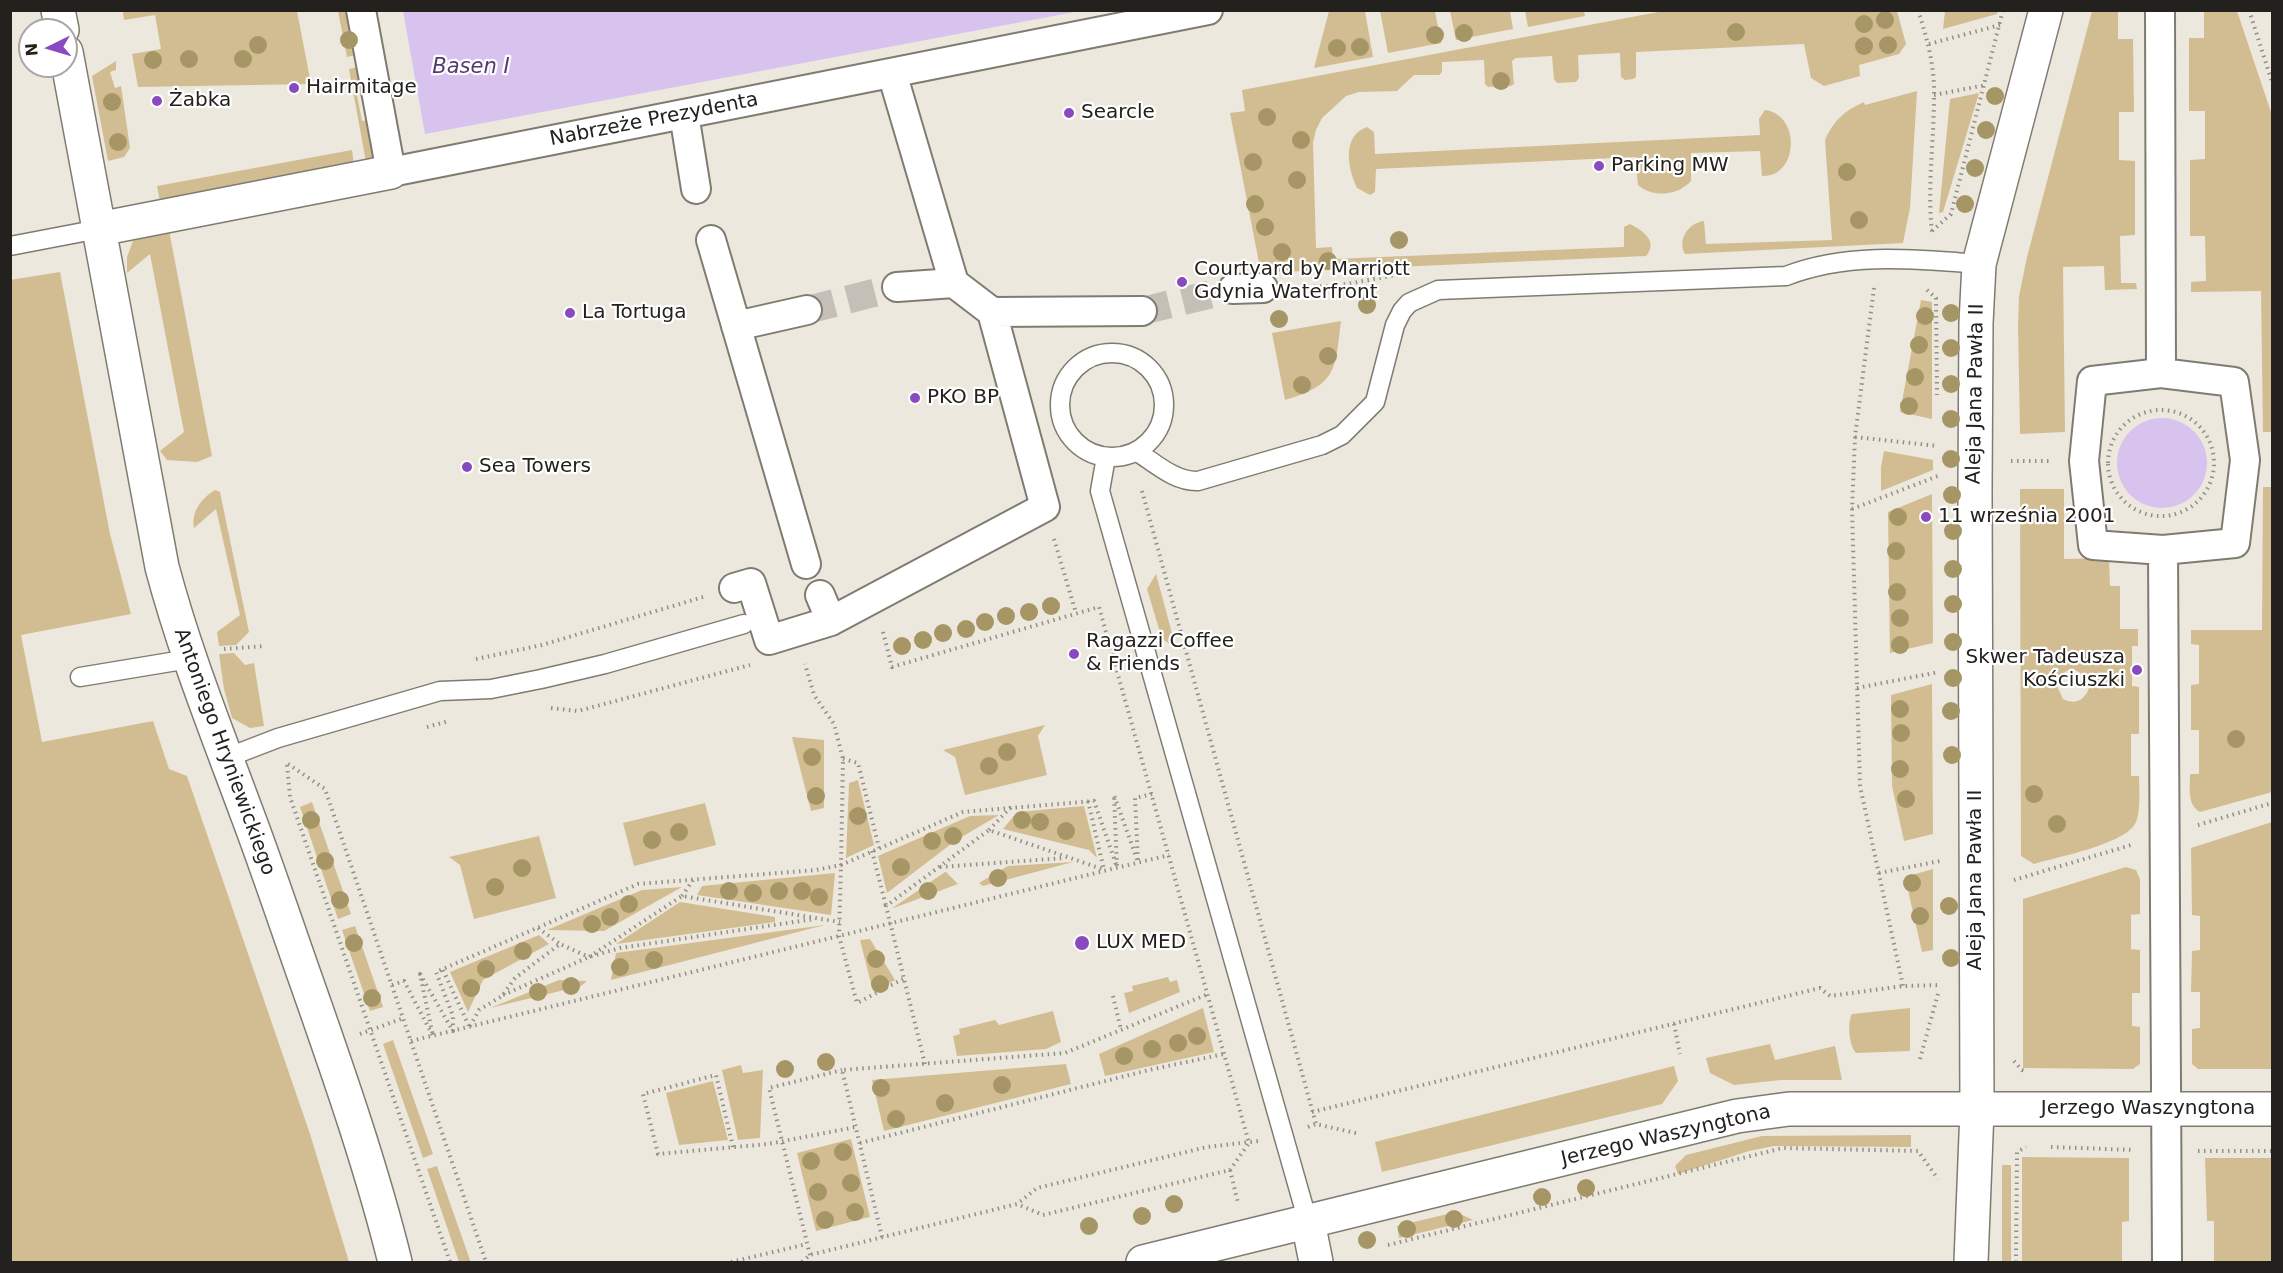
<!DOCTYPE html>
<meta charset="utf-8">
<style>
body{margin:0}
#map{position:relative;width:2283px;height:1273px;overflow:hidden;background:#ede8dd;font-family:"DejaVu Sans",sans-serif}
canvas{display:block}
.frame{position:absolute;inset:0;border:12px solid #23211d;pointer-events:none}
.north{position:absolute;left:18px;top:18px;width:60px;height:60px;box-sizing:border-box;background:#fff;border:2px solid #a7a6a5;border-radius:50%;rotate:265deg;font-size:16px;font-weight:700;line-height:24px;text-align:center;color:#23211d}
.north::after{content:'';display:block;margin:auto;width:21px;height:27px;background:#8a4abf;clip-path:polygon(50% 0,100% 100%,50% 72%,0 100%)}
</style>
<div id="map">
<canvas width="2283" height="1273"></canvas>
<div class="frame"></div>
<div class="north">N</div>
</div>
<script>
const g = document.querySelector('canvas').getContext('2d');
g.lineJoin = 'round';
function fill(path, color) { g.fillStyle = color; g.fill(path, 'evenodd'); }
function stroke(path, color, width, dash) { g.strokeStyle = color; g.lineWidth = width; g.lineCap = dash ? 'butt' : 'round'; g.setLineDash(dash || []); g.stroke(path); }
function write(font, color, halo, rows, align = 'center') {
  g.font = font + ' "DejaVu Sans",sans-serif'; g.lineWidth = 4.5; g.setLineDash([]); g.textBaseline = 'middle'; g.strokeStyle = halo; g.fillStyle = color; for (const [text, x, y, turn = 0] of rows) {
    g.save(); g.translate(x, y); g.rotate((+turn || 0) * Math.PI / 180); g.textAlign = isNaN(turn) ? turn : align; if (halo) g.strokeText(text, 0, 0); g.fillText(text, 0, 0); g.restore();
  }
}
fill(new Path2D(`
 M1669,10L1897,11L1906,44L1899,54L1859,65L1860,76L1824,86L1811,78L1804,44L1636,52V77L1633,79L1625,80L1621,77L1620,53L1578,55L1579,78L1576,82L1557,83L1554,79L1552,56L1516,58L1512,61L1514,84L1511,86L1488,87L1485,84L1484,60L1442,62V72L1439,75H1414L1397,91L1359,92L1346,96L1322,118L1316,130L1313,143L1316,248L1332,247L1333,259L1624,247V227L1630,224C1642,230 1659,241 1646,256L1261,273L1230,113L1245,111L1242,90Z
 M123,11H297L311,84L138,87L132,54L161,49L155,15L124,20Z
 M338,11H348L356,55L347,57Z
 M1329,11H1365L1373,57L1314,68Z
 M1380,11H1435L1441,43L1388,53Z
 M1450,11H1510L1513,29L1456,40Z
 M1525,11H1584L1585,16L1528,27Z
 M1945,11V10L1998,11L1997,14L1943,29Z
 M2092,11H2118V39H2133L2134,112H2119V160L2135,161V235L2120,236L2121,283H2136L2137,289L2105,290L2104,266L2063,267L2065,432L2020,434L2018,324L2019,296L2027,257Z
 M2204,11H2237L2272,115V432H2263L2261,291L2191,292V282L2206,281L2205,236H2190V160L2205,159V111H2189V38H2204Z
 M116,61V70L110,72L115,88L121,86L130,148L124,157L108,161L92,76Z
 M358,67L363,93L357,95L362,121L369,120L375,153L372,161L366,162L349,69Z
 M1917,91L1910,208L1903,243L1685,254C1677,240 1688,223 1704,221L1706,244L1832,240L1825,140C1833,121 1845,110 1864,102L1865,105Z
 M1979,93L1943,212L1939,213L1950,99Z
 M1765,110C1802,115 1798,178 1762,176L1760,151L1691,153V181C1677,196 1653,198 1638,185L1635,157L1376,169L1375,192L1370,195L1357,188C1348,169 1341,136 1367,127L1374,132L1375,154L1760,135L1759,119Z
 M352,150L354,166L160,202L157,186Z
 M169,230L212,456L197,462L167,460L160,451L184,432L150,254L127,273V257L133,241Z
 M60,272L110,534L131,614L21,635L42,742L153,721L169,769L187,776L310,1134L349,1262H11L10,280Z
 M1921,300L1932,302V419L1900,412Z
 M1341,321C1335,370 1337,385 1285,400L1272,333Z
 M1884,451L1933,460V470L1881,491V467Z
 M2263,487H2272V792L2200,812C2187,805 2190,788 2190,774H2199V730H2191V685L2199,684V645L2191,644V630H2262Z
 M2020,489H2064V559L2109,558L2110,586H2120V629H2138V646H2132V686L2139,687V734H2131V776H2139C2139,791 2141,809 2136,822C2127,844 2057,857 2034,864L2021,856ZM2075,670L2082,674L2089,688C2084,701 2075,705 2063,699L2056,684L2066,671Z
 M215,490L220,492L249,632L236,645L219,646L217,632L240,615L216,509L194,528C191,511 202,498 215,490Z
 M1932,494L1933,643L1890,653L1888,512Z
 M1156,574L1176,648L1162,639L1147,589Z
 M234,653L245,665L254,663L264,726L250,728L232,718L224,689L219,654Z
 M1932,684L1933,834L1904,841L1892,786L1891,695Z
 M1045,725L1038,736L1047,775L965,795L955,757L943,750Z
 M792,737L824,740V808L811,811Z
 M858,780L874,845L846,858L849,783Z
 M312,802L351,914L338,919L300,807Z
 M705,803L716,845L634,866L623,823Z
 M1084,806L1097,858L1089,850L1003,829L1017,812Z
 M999,815L955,841L887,893L878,856L970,816Z
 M2272,822V1069H2198L2192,1064V1029L2200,1028V992H2191L2192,951L2200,950V916L2192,915L2191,848Z
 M539,836L556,898L474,919L460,865L449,857Z
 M1073,862L983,886L979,883L1008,866Z
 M2126,867L2136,870L2140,879V914L2131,915V949L2140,950V993H2132V1026L2140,1027V1064L2133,1069L2023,1068V899Z
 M1933,869V950L1922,952L1905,877Z
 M946,872L958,884L891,909L945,872Z
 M835,873L831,915L697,895L702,886Z
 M682,887L604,931L547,930L642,890Z
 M680,902L775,917V922L616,944Z
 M825,925L611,980L616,953Z
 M355,926L383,1007L370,1011L342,930Z
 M539,935L549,944L483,980L468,1012L450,972Z
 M870,939L895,980L873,991L860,940Z
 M1168,977L1170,982L1177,980L1180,992L1129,1013L1124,993L1133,991L1132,986Z
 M559,980L587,981L581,986L490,1008Z
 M1203,1008L1214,1052L1105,1076L1099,1054Z
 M1910,1008V1051L1856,1053C1849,1045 1847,1023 1852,1014Z
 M1053,1011L1061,1042L1046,1049L957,1056L953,1036L960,1034L959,1029L995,1020L999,1025Z
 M393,1040L433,1154L423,1158L383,1044Z
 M1770,1044L1775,1060L1835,1046L1842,1080H1781L1734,1085L1710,1073L1706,1058Z
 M1066,1064L1071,1084L884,1131L872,1080Z
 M741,1065L743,1073L763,1070L760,1138L738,1140L722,1070Z
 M1674,1066L1678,1081L1662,1104L1382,1172L1375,1142Z
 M713,1081L728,1140L679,1145L666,1093Z
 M1911,1135V1147L1774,1146L1749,1151L1678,1174L1675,1166L1686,1155L1762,1136Z
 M851,1139L870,1217L816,1231L797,1153Z
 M2022,1157L2129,1158V1221L2122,1222V1262H2022Z
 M2205,1158H2272V1262H2214V1221H2207Z
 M2002,1165H2011V1262H2002Z
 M437,1166L470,1260L471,1262H459L427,1169Z
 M1456,1212L1473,1220L1399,1238L1397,1226Z`), '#d2bd92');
fill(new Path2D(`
 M403,11V10L1080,11L425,134Z
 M2117 463a45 45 0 1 1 90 0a45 45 0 1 1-90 0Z`), '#d7c3ee');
stroke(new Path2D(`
 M807,310L897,287
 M1142,311L1233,289`), '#c5c0b7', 28, [28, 14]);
const service = new Path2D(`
 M10,246L99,229
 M1060 405a52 52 0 1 1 104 0a52 52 0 1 1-104 0Z
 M1136,451C1155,463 1175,482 1198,481L1322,445L1342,435L1375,402L1395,325L1402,311L1409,303L1438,290L1786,276C1848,252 1914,259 1979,264
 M1106,457L1100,491L1308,1222
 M80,677L189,659
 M226,758L278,738L440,691L491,689L541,679L605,664L744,624`);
const pedestrian = new Path2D(`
 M361,10L391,172L1208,10
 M2160,10L2161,373
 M684,114L696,189
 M711,240L806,564
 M897,287L954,283
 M1233,289L1263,288
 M992,312L1142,311
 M736,326L807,310
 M2161,373L2234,382L2245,460L2235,543L2163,550L2093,545L2084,461L2092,381Z
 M2163,550L2167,1262
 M734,588L751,583L769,640L831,621L1045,507L992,312L954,283L892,73
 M820,595L831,621`);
const minor = new Path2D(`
 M58,10L62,30
 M66,52L162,567C184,650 216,730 246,811C268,869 287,927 308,986C340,1077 372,1169 395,1262
 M99,229L391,172
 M1308,1222L1316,1262
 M1143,1262L1737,1116L1789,1109H2272`);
const tertiary = new Path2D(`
 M1971,1262L1977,1110L1975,491L1976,323L1979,264L2046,10`);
stroke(service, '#807b71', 21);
stroke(pedestrian, '#807b71', 32);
stroke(minor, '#807b71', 36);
stroke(tertiary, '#807b71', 36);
stroke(new Path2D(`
 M1918,10C1927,38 1935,67 1934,97C1934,142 1927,187 1932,232
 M2249,10L2272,82
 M1929,44L2000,25
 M1934,95L1986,85
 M1932,231L1951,214L2003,10
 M1296,287L1336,286L1401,274
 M1874,288L1855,437L1852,509L1860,786L1903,986
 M1927,290L1936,298L1937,395
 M2108 463a53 53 0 1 1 106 0a53 53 0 1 1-106 0Z
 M1855,437L1938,446
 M2011,461H2051
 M1142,491L1316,1124
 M1852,509L1938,476
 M1054,539L1076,613
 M883,632L892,667L1099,607L1249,1143L1230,1170L1043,1215L1017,1204
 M224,649L265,646
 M476,659L542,645L703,597
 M1857,688L1939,672
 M551,708L578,711L750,665
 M427,727L449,721
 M843,759L858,763L879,848
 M288,764L325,789L486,1262
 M287,765L290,797L450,1262
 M1088,801L1104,870
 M2198,825L2272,803
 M989,830L1011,807
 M872,851L886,906
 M940,867L1064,858
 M1879,873L1940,861
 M2014,880L2131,845
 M682,896L693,880
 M538,928L560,944
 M443,970L469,1026
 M903,979L857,1003L839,936L841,865L963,812L1094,801L1117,867L1114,795L1138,862L1135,798L1152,794
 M392,985L404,981L433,1036L420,974L453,1031V1016L436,972L638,884L816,870L841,865L843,759L834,724L814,695L805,664
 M503,995L589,957L620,948L814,919
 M1113,996L1121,1030
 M1674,1024L1680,1054
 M470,1026L479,1010L502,996L515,978L560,944L589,957L682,896L840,922
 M360,1034L404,1018
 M411,1041L1169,855
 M1920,1059L1939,990
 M2014,1061L2022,1070L2026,1071
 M925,1064L886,906L989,830L1102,869
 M1312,1112L1820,988L1830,996L1903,986L1941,985
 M1308,1127L1316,1124L1360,1134
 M860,1143L1149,1070L1224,1054
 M733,1147L716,1075L643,1094L658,1154L768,1144L856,1127
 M2051,1147L2134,1150
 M2198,1151H2272
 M1230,1170L1238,1203
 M882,1237L842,1070L1065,1053L1208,994
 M1388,1245L1783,1148L1918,1151L1938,1179
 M810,1255L769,1088L842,1070
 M731,1262L807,1244
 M802,1262L810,1255L1017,1204L1037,1188L1207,1147L1258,1141
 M2016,1262L2017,1152L2026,1147`), '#928f87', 4, [1.5, 4.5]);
stroke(service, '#fff', 18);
stroke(pedestrian, '#fff', 28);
stroke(minor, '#fff', 33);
stroke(tertiary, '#fff', 33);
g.fillStyle = '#a79665';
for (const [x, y] of [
 [1885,20],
 [1864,24],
 [1736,32],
 [1464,33],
 [1435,35],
 [349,40],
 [258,45],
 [1888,45],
 [1864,46],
 [1360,47],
 [1337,48],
 [189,59],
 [243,59],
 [153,60],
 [1501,81],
 [1995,96],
 [112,102],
 [1267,117],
 [1986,130],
 [1301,140],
 [118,142],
 [1253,162],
 [1975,168],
 [1847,172],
 [1297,180],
 [1255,204],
 [1965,204],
 [1859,220],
 [1265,227],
 [1399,240],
 [1282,252],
 [1328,261],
 [1367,305],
 [1951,313],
 [1925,316],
 [1279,319],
 [1919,345],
 [1951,348],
 [1328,356],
 [1915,377],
 [1951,384],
 [1302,385],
 [1909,406],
 [1951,419],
 [1951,459],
 [1952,495],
 [1898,517],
 [1953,531],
 [1896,551],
 [1953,569],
 [1897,592],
 [1953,604],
 [1051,606],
 [1029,612],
 [1006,616],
 [1900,618],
 [985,622],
 [966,629],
 [943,633],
 [923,640],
 [1953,642],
 [1900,645],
 [902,646],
 [1953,678],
 [1900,709],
 [1951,711],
 [1901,733],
 [2236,739],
 [1007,752],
 [1952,755],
 [812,757],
 [989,766],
 [1900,769],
 [2034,794],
 [816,796],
 [1906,799],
 [858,816],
 [311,820],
 [1022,820],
 [1040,822],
 [2057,824],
 [1066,831],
 [679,832],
 [953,836],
 [652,840],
 [932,841],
 [325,861],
 [901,867],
 [522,868],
 [998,878],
 [1912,883],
 [495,887],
 [729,891],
 [779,891],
 [802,891],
 [928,891],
 [753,893],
 [819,897],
 [340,900],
 [629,904],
 [1949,906],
 [1920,916],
 [610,917],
 [592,924],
 [354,943],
 [523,951],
 [1951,958],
 [876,959],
 [654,960],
 [620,967],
 [486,969],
 [880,984],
 [571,986],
 [471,988],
 [538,992],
 [372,998],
 [1197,1036],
 [1178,1043],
 [1152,1049],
 [1124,1056],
 [826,1062],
 [785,1069],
 [1002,1085],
 [881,1088],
 [945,1103],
 [896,1119],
 [843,1152],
 [811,1161],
 [851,1183],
 [1586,1188],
 [818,1192],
 [1542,1197],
 [1174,1204],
 [855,1212],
 [1142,1216],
 [1454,1219],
 [825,1220],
 [1089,1226],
 [1407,1229],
 [1367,1240]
]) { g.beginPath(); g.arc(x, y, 9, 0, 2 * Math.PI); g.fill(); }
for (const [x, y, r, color] of [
 [294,88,6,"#8a4abf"],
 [157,101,6,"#8a4abf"],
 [1069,113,6,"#8a4abf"],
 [1599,166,6,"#8a4abf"],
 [1182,282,6,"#8a4abf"],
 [570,313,6,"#8a4abf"],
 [915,398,6,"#8a4abf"],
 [467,467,6,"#8a4abf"],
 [1926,517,6,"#8a4abf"],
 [1074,654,6,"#8a4abf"],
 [2137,670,6,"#8a4abf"],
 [1082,943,8,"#8a4abf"]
]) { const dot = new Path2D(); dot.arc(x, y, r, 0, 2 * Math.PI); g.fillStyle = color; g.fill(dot); stroke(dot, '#fff', 2); }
write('20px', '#23211d', '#fff', [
 ["Hairmitage",306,88],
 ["Żabka",169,101],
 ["Searcle",1081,113],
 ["Parking MW",1611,166],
 ["Courtyard by Marriott",1194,270],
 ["Gdynia Waterfront",1194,293],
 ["La Tortuga",582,313],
 ["PKO BP",927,398],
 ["Sea Towers",479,467],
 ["11 września 2001",1938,517],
 ["Ragazzi Coffee",1086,642],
 ["& Friends",1086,665],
 ["Skwer Tadeusza",2125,658,"right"],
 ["Kościuszki",2125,681,"right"],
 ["LUX MED",1096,943]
], 'left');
write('20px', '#23211d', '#fff', [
 ["Nabrzeże Prezydenta",654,120,-11],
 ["Aleja Jana Pawła II",1976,394,-89],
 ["Antoniego Hryniewickiego",224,752,70],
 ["Aleja Jana Pawła II",1976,880,-90],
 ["Jerzego Waszyngtona",2148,1109],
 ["Jerzego Waszyngtona",1666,1136,-13]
]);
write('italic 21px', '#553a70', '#fff', [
 ["Basen I",471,68]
]);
</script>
